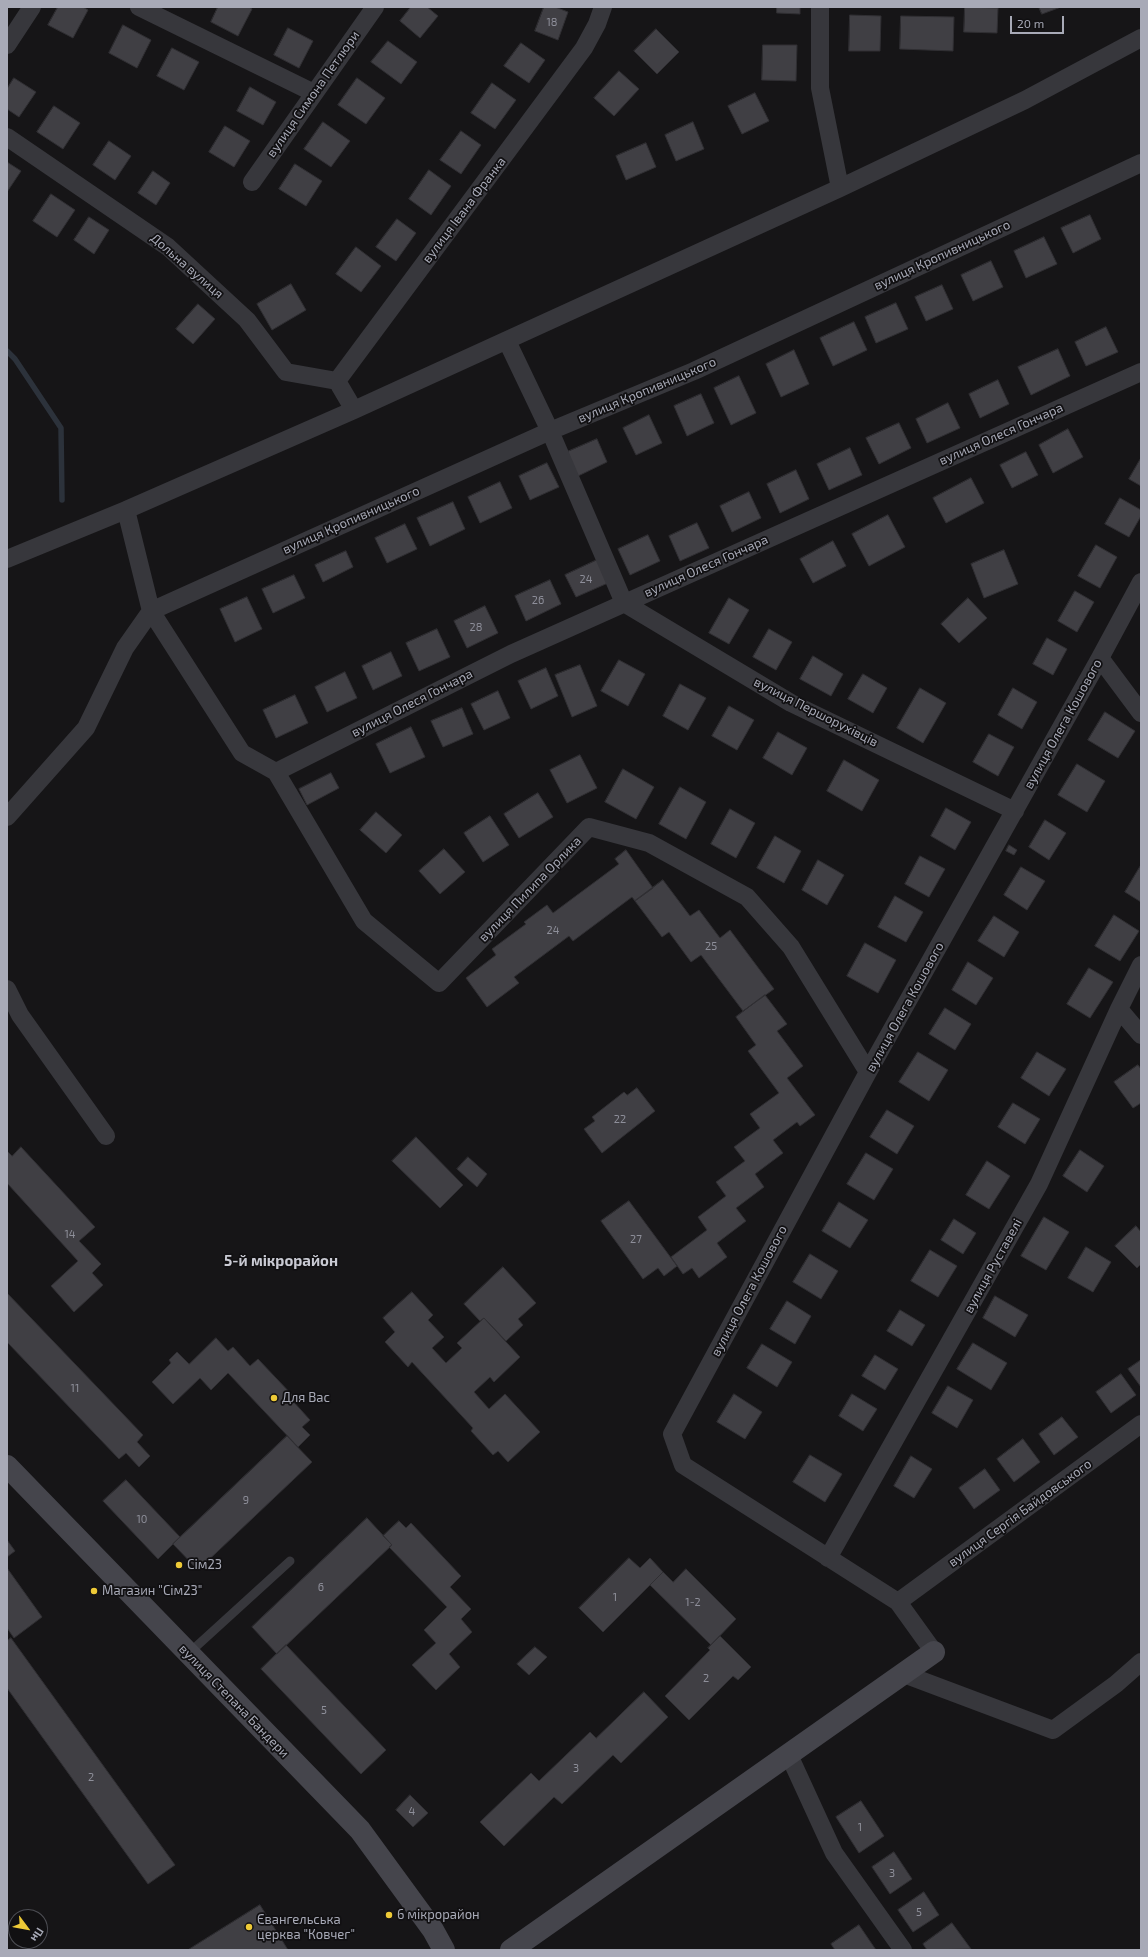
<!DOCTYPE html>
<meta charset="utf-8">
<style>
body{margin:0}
#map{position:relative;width:1148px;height:1957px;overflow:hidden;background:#161517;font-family:"Exo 2",sans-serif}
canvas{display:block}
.frame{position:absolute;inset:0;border:8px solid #a8aab7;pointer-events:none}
.north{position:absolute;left:8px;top:1909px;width:40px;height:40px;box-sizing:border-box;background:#111012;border:1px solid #4d4e54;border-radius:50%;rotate:122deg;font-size:11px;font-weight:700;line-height:16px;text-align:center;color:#a8aab7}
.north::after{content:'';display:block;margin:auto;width:14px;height:18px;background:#eeca37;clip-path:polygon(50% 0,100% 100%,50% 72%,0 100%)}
.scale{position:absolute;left:1010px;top:16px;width:54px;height:18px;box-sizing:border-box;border:2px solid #a8aab7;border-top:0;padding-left:5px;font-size:12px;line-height:14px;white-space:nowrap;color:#a8aab7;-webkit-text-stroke:3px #111012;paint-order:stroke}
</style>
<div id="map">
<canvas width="1148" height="1957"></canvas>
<div class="frame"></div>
<div class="north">Пн</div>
<div class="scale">20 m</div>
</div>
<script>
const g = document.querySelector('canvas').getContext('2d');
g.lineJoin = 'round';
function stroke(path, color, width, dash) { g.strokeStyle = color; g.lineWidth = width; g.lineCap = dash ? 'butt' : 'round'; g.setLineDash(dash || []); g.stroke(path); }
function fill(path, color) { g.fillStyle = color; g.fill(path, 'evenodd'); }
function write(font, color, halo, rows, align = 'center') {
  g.font = font + ' "Exo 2",sans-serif'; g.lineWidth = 3.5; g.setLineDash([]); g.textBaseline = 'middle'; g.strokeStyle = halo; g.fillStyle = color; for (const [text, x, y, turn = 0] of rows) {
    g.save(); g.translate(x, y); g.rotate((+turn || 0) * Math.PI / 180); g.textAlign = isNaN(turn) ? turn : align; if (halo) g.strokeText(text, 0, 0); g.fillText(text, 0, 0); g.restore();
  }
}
stroke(new Path2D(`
 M7,351L15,359L61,428L62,500`), '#2c323b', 5.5);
const building = new Path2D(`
 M58,7H83L88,10L73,38L48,25Z
 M218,7H249L252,9L238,36L211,22Z
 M411,7H427L438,16L420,38L400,21Z
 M544,7H555L568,12L558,40L535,31Z
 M777,7H800V14L777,13Z
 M965,7L998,8L997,33L964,32Z
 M1039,7H1061L1042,14Z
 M850,15L881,16L880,51H849Z
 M901,16L954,17L953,51L900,49Z
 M123,25L151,40L137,68L109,53Z
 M288,28L313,41L299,68L274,55Z
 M656,29L679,52L657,74L634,51Z
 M388,41L417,62L401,84L371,62Z
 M521,43L545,60L529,83L504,66Z
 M763,45H797L796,81L762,80Z
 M172,48L199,62L184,90L157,76Z
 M619,71L639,89L614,116L594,98Z
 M14,78L36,92L19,117L7,109V89Z
 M357,78L385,98L366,124L338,105Z
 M492,83L516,100L495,129L471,113Z
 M250,87L276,102L263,125L237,111Z
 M755,93L769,121L742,134L728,106Z
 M54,106L80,123L63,149L37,132Z
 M323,122L350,141L331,167L304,149Z
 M693,122L704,149L676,161L665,135Z
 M225,126L250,141L234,167L209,152Z
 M461,131L481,145L461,174L440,160Z
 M109,141L131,156L115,180L93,165Z
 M646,143L656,167L626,180L616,156Z
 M7,162L21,171L7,192Z
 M295,164L322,181L306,206L279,189Z
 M429,170L451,186L431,215L409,199Z
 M153,171L170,183L156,205L138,193Z
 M51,194L75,210L57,237L33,221Z
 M1090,215L1101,239L1073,253L1061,228Z
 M89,217L109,230L94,254L74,240Z
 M397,219L416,233L396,261L376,247Z
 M1044,237L1057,264L1026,278L1014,251Z
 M356,247L381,266L361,292L336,274Z
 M991,261L1003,287L973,301L961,275Z
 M291,284L306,310L272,330L257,304Z
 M942,285L953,309L926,321L915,297Z
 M896,303L908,329L876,343L865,317Z
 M198,304L215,319L193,344L176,329Z
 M854,322L867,350L833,366L820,338Z
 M1106,327L1118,352L1086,366L1075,342Z
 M1058,349L1070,376L1031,395L1018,367Z
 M794,350L809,384L781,397L766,364Z
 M739,376L756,413L731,425L714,388Z
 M998,380L1009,404L980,418L969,394Z
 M701,394L714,423L687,436L674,406Z
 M948,403L960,428L927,443L916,419Z
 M649,415L662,443L636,455L623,428Z
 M899,423L911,448L879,464L866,438Z
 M1068,429L1083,457L1053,473L1039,445Z
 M597,439L607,462L578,476L567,452Z
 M850,448L862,475L829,490L817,464Z
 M1026,452L1038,475L1012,488L1000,465Z
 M1141,458V486L1129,479Z
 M547,463L559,487L530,500L519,476Z
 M796,470L809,499L780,513L767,484Z
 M971,478L984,503L946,523L933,498Z
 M500,482L512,508L480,523L468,497Z
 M749,492L761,518L732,532L720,506Z
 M1120,498L1141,510V516L1129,537L1105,524Z
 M453,502L465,529L430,546L417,518Z
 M888,515L905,547L869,566L852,534Z
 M697,523L709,548L680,561L669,536Z
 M405,524L417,549L387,563L375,538Z
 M648,535L660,561L630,575L618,549Z
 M833,541L846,566L813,583L800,559Z
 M1096,545L1117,557L1100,588L1078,576Z
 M1004,550L1018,584L984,598L971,564Z
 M346,551L353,567L323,582L315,565Z
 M597,560L608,583L576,597L565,575Z
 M294,575L305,598L273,613L262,589Z
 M550,580L561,604L526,621L515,596Z
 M1075,591L1094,602L1077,632L1058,621Z
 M247,597L262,629L235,642L220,609Z
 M729,598L749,610L729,644L709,633Z
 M968,598L987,618L959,643L941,624Z
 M485,606L498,633L467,648L454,621Z
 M437,629L450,657L419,671L406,643Z
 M769,629L792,642L776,670L753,657Z
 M1047,638L1067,649L1053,675L1033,664Z
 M391,652L402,676L373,690L362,666Z
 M813,656L843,674L831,696L800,679Z
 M619,660L645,674L628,706L601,691Z
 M580,665L597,706L572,717L555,675Z
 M546,668L558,696L531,709L518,681Z
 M345,672L357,698L327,712L315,687Z
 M863,674L887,688L873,713L848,699Z
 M680,684L706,698L688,730L663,716Z
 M920,688L946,703L923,743L897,728Z
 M1013,688L1037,702L1022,729L998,715Z
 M498,691L510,718L484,730L471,704Z
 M295,695L308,723L276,738L263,710Z
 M729,706L754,720L737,750L712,736Z
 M462,708L473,734L443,747L431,721Z
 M1105,712L1135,731L1118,758L1088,740Z
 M411,727L425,757L390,773L376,744Z
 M778,732L807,748L792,775L763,758Z
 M989,734L1014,747L998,776L973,762Z
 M580,755L597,788L567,803L550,770Z
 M844,760L879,780L862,811L827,791Z
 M1077,764L1105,781L1087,812L1058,795Z
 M623,769L654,787L636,819L605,802Z
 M331,773L339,788L307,805L299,789Z
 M680,787L706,802L686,839L659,824Z
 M538,793L553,817L519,838L504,814Z
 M946,808L971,822L955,850L931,836Z
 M730,809L755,823L736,858L711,844Z
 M376,812L402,835L386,853L360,830Z
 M490,816L509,845L483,862L464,833Z
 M1045,820L1066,833L1049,860L1029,847Z
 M775,836L801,851L784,883L757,868Z
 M1009,845L1017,850L1014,855L1006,851Z
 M444,849L465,872L440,894L419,871Z
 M626,850L653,888L635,901L632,897L573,941L569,936L514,977L519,983L487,1007L466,978L496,955L492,949L526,924L524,922L547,905L553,913L619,864L615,859Z
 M920,856L945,869L929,897L905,884Z
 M818,860L844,875L827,905L802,890Z
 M1141,865V902L1125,892Z
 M1021,867L1045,881L1027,910L1004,895Z
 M663,880L690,916L699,910L720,938L730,930L774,989L743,1011L701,955L691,962L669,932L662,937L635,901Z
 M895,896L923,912L906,942L878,927Z
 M1114,915L1139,931L1120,961L1095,946Z
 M994,916L1019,932L1004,957L978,941Z
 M865,943L896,960L878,993L847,976Z
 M968,962L993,978L976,1005L952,990Z
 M1089,968L1113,982L1090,1018L1067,1004Z
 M765,995L787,1024L777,1031L803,1066L787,1078L815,1115L800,1126L797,1122L773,1140L783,1153L755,1174L764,1187L736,1208L746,1221L717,1243L727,1257L699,1278L692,1268L683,1274L671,1257L707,1230L698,1217L726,1196L716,1182L745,1161L734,1147L760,1128L750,1114L779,1093L748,1051L756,1045L736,1017Z
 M945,1008L971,1024L955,1050L929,1034Z
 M918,1052L948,1070L929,1101L899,1082Z
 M1037,1052L1066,1069L1049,1096L1021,1078Z
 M1138,1065L1141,1069V1103L1133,1108L1114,1082Z
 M637,1088L655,1111L602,1153L584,1129L595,1121L592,1117L624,1092L627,1095Z
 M1013,1103L1040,1119L1025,1144L998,1127Z
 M887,1110L914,1126L897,1154L870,1137Z
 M416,1137L463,1185L440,1208L392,1161Z
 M21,1147L95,1227L79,1241L101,1264L92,1273L103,1285L74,1312L51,1286L78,1261L7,1183V1151L12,1156Z
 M1080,1150L1104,1166L1087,1192L1063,1176Z
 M866,1153L893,1169L874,1200L847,1184Z
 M468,1157L487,1174L477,1187L457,1169Z
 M987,1161L1010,1176L989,1209L966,1195Z
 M629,1201L677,1266L664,1276L658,1268L643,1279L601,1221Z
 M839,1202L868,1220L850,1248L822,1231Z
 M1044,1217L1069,1232L1046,1270L1021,1256Z
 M954,1219L976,1233L963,1254L941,1240Z
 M1136,1226L1141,1232V1264L1137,1268L1115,1246Z
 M1086,1247L1111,1262L1093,1292L1068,1278Z
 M930,1250L957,1266L938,1297L911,1281Z
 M810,1254L838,1271L821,1299L793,1282Z
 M503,1267L536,1303L518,1319L523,1325L506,1341L484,1318L480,1321L464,1304Z
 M412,1292L433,1315L428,1320L444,1337L432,1348L446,1363L462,1348L457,1343L484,1318L520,1357L494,1382L490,1377L474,1392L489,1409L505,1394L540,1432L508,1462L498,1451L493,1455L471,1431L473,1428L412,1362L408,1367L385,1342L395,1332L383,1318Z
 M7,1293L143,1435L137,1442L150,1456L139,1467L126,1453L119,1459L7,1342Z
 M995,1296L1028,1315L1015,1337L983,1318Z
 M787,1301L811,1316L795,1344L770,1329Z
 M900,1310L925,1325L912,1346L887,1331Z
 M216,1338L228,1351L233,1347L250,1366L258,1359L294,1397L291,1399L310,1420L302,1427L310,1435L298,1447L228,1373L211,1390L200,1378L173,1404L152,1382L171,1363L169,1360L177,1352L189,1364Z
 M973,1343L1007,1363L991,1390L957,1369Z
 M762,1344L792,1362L777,1387L747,1368Z
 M875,1355L898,1369L885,1390L862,1376Z
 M1141,1360V1387L1128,1369Z
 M1121,1374L1136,1395L1111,1413L1096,1392Z
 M948,1386L973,1400L957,1428L932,1413Z
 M734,1394L762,1412L745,1439L717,1422Z
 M852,1394L877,1409L863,1431L839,1416Z
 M1062,1417L1078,1437L1054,1455L1039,1434Z
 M287,1436L312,1462L198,1570L173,1544Z
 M1023,1439L1040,1462L1014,1482L997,1459Z
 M810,1455L842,1474L825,1502L793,1482Z
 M911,1456L932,1469L914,1498L894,1486Z
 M985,1469L1000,1490L974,1509L959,1488Z
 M126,1480L180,1537L158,1559L103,1501Z
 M367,1518L392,1545L277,1654L252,1627Z
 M399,1521L406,1528L411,1523L461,1576L450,1587L471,1609L461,1619L472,1632L449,1654L460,1667L436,1690L412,1665L436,1643L424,1630L447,1607L389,1547L392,1545L383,1536Z
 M7,1540L15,1551L7,1557Z
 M629,1558L640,1568L650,1558L663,1572L603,1632L579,1608Z
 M7,1568L42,1617L14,1638L7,1628Z
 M686,1569L736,1619L711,1645L650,1585L663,1572L673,1582Z
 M720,1636L751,1667L738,1680L733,1676L689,1720L665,1696L710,1650L708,1648Z
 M11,1638L175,1865L148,1884L7,1688V1641Z
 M286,1645L386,1750L361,1774L261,1669Z
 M535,1647L547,1657L529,1675L517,1664Z
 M644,1692L668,1717L621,1763L613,1755L562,1804L554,1797L504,1846L480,1822L531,1773L539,1781L590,1732L596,1738Z
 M410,1795L428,1813L413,1827L396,1810Z
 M861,1801L884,1836L859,1853L836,1817Z
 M894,1852L912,1879L890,1894L872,1867Z
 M924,1892L939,1915L913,1932L898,1910Z
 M260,1905L288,1950H188Z
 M952,1923L971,1949L927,1950L923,1944Z
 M859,1925L876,1950H835L831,1944Z`);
fill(building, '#403f44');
stroke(building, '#302f33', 1);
stroke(new Path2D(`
 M189,1653L290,1561`), '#37373c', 9);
stroke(new Path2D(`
 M139,7L314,93
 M820,7V88L840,188
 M7,45L32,7
 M7,137L168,247L247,320L286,372L337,381
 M252,182L375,7
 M507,341L550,431L624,603L791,703L1015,811
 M354,410L337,381L584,48L597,24L603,7
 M126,510L151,611L242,753L276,772L364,921L439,983L589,827L649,843L747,897L791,947L868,1072
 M7,559L126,510L354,410L840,188L1025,100L1141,38
 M1100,658L1141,713
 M276,772L511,654L1141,372
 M7,817L86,728L125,648L151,611L550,431L694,371L1141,163
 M7,989L20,1015L106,1136
 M1119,1009L1141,1035
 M828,1558L1039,1184L1119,1009L1141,965
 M898,1602L1141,1424
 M934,1652L898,1602L683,1465L672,1434L868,1072L1100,658L1141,582
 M904,1674L1053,1730L1116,1684L1141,1662
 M789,1755L834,1853L903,1950`), '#37373c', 18);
stroke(new Path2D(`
 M7,1466L360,1830L433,1930L444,1950
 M511,1950L934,1652`), '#45454c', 22);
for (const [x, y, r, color] of [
 [274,1398,4,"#eeca37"],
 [179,1565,4,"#eeca37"],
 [94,1591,4,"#eeca37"],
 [389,1915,4,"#eeca37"],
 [249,1927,4,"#eeca37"]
]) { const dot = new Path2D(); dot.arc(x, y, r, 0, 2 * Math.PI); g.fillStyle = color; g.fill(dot); stroke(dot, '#111012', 1.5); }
write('11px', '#8e8f9a', null, [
 ["18",552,22],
 ["24",586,579],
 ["26",538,600],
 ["28",476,627],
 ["24",553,930],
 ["25",711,946],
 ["22",620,1119],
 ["14",70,1234],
 ["27",636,1239],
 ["11",75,1388],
 ["9",246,1500],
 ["10",142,1519],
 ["6",321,1587],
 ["1",615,1597],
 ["1-2",693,1602],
 ["2",706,1678],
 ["5",324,1710],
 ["3",576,1768],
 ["2",91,1777],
 ["4",412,1811],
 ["1",860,1827],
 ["3",892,1873],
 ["5",919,1912]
]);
write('13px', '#a8aab7', '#111012', [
 ["вулиця Симона Петлюри",313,94,-55],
 ["вулиця Івана Франка",464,210,-53],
 ["вулиця Кропивницького",942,255,-25],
 ["Дольна вулиця",187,266,41],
 ["вулиця Кропивницького",647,390,-23],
 ["вулиця Олеся Гончара",1001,434,-24],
 ["вулиця Кропивницького",351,520,-24],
 ["вулиця Олеся Гончара",706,566,-24],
 ["вулиця Олеся Гончара",412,703,-27],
 ["вулиця Першорухівців",816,712,27],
 ["вулиця Олега Кошового",1063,724,-61],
 ["вулиця Пилипа Орлика",530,889,-46],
 ["вулиця Олега Кошового",905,1007,-61],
 ["вулиця Руставелі",993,1266,-61],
 ["вулиця Олега Кошового",749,1291,-62],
 ["вулиця Сергія Байдовського",1020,1513,-36],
 ["вулиця Степана Бандери",234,1701,46]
]);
write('13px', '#a8aab7', '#111012', [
 ["Для Вас",282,1398],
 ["Сім23",187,1565],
 ["Магазин \"Сім23\"",102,1591],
 ["6 мікрорайон",397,1915],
 ["Євангельська",257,1920],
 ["церква \"Ковчег\"",257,1935]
], 'left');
write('bold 15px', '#c9cad3', '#111012', [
 ["5-й мікрорайон",281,1261]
]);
</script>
